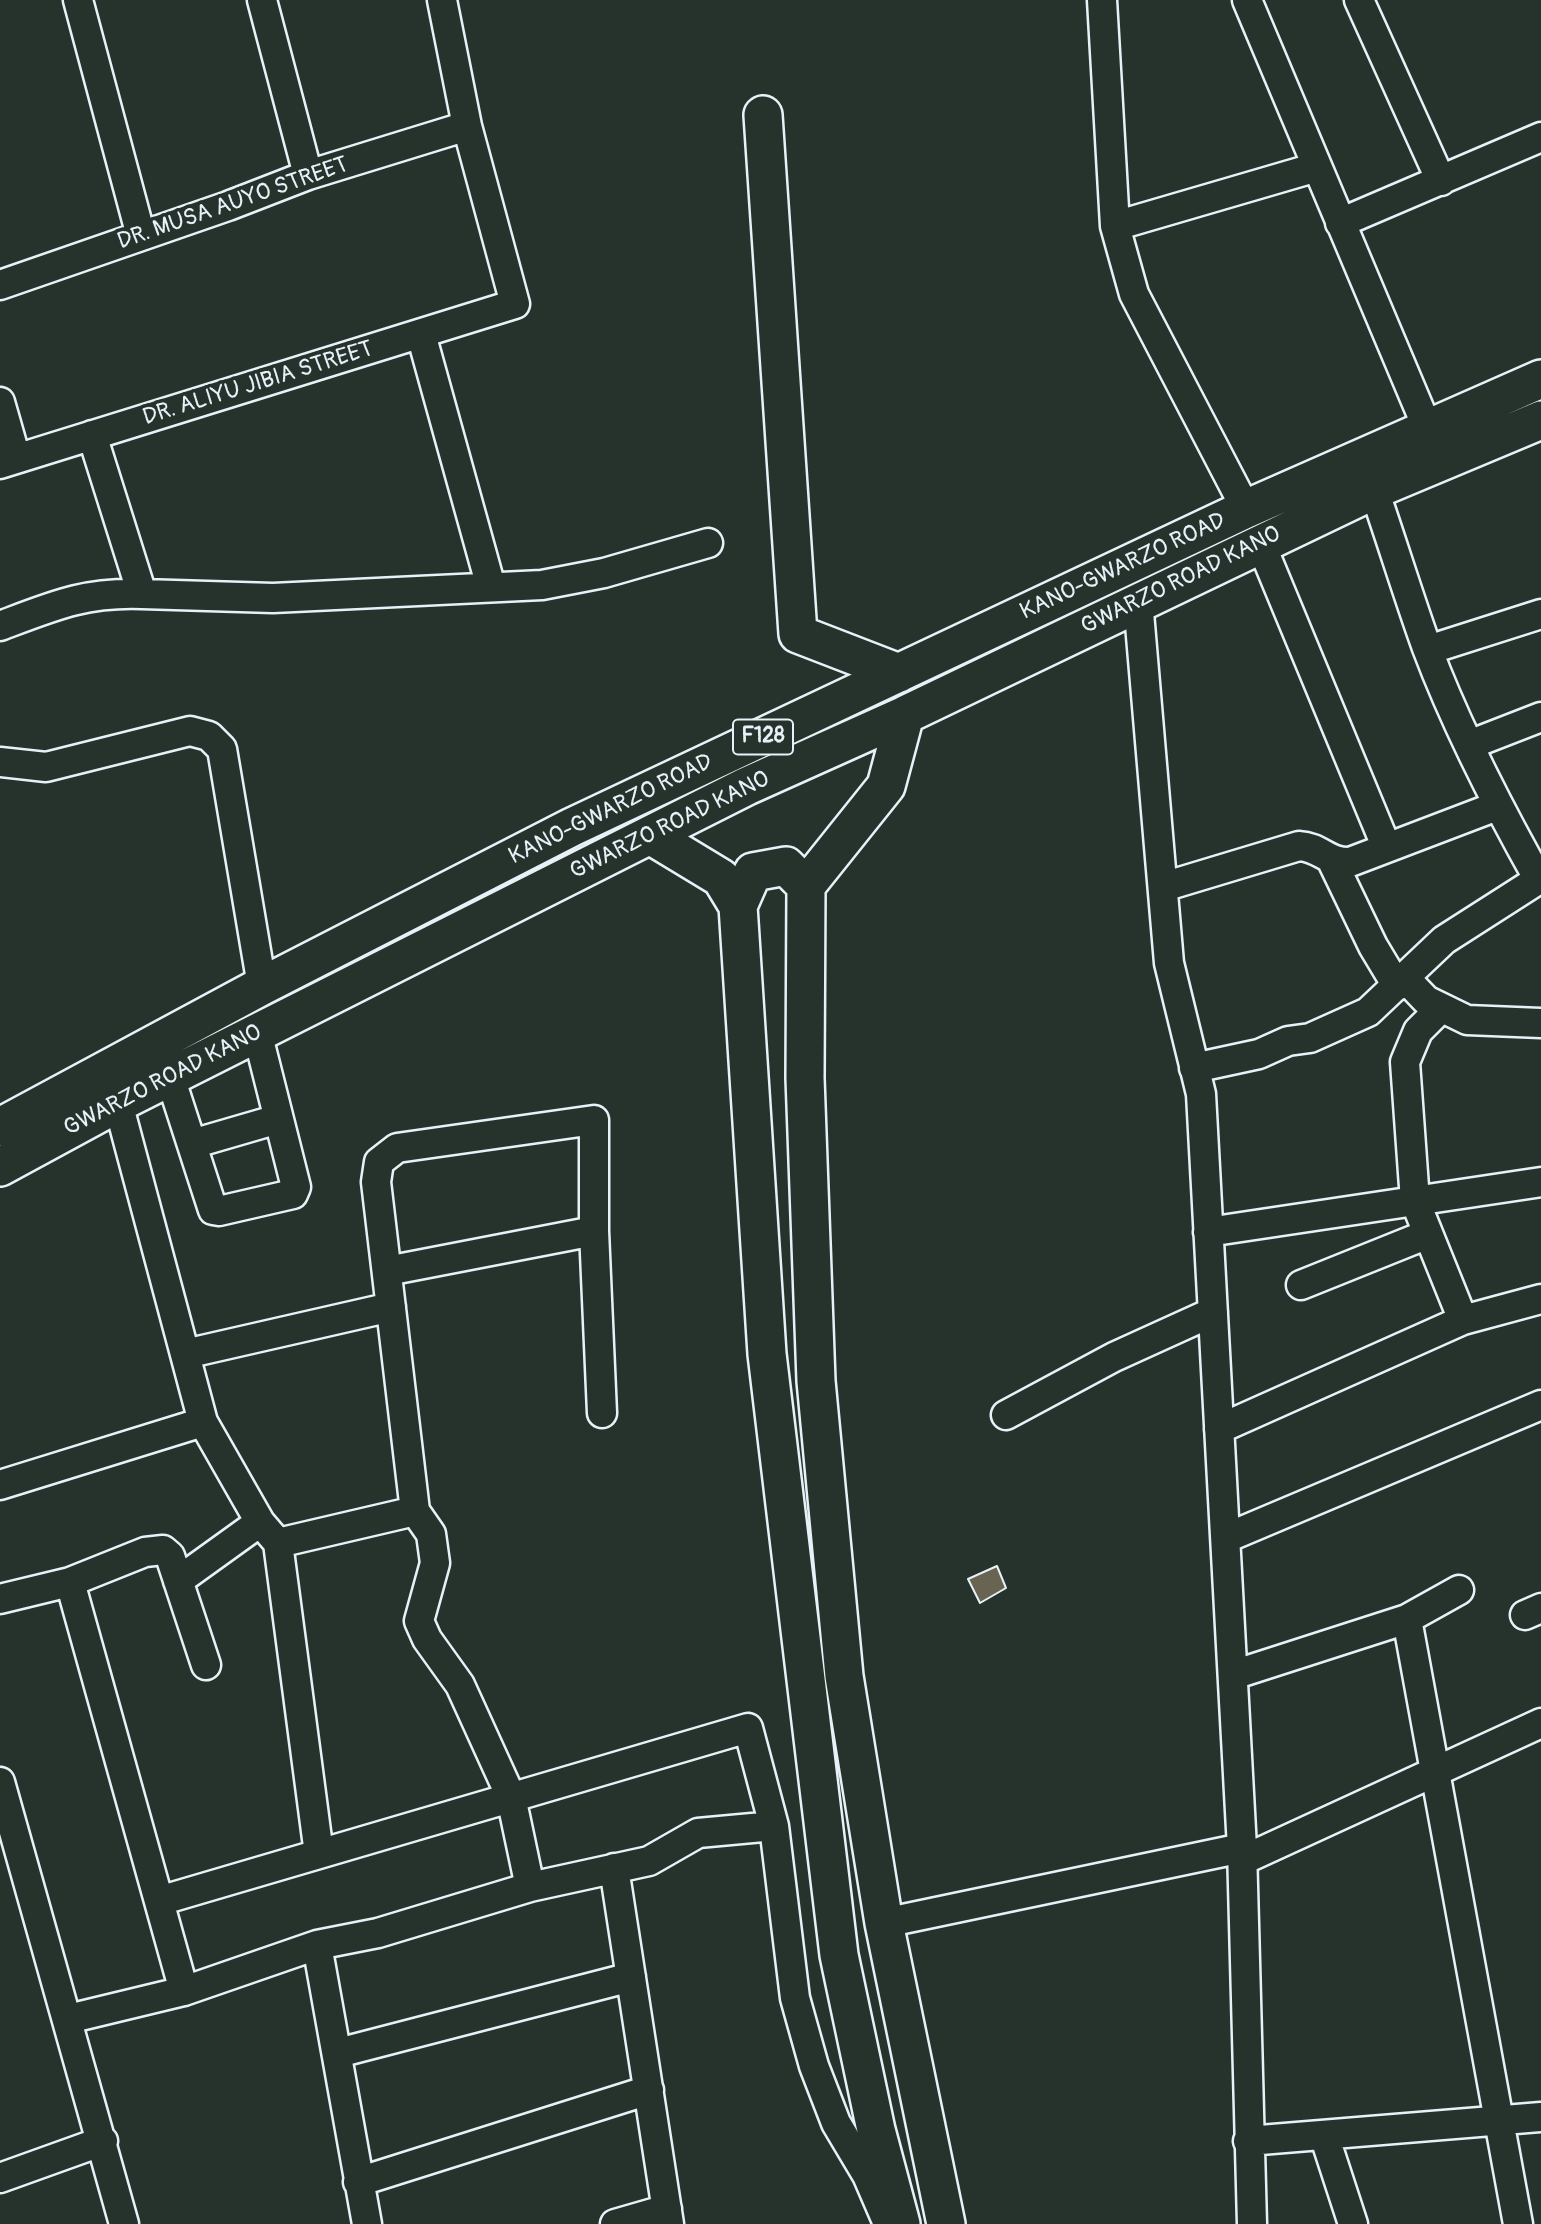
<!DOCTYPE html>
<style>
body{margin:0}
canvas{display:block;background:#26332d}
</style>
<canvas width="1541" height="2224"></canvas>
<script>
const g = document.querySelector('canvas').getContext('2d');
g.lineJoin = 'round';
function fill(path, color) { g.fillStyle = color; g.fill(path, 'evenodd'); }
function stroke(path, color, width, dash) { g.strokeStyle = color; g.lineWidth = width; g.lineCap = dash ? 'butt' : 'round'; g.setLineDash(dash || []); g.stroke(path); }
function write(font, color, halo, rows, align = 'center') {
  g.font = font + ' Pangolin,sans-serif'; g.lineWidth = 7; g.setLineDash([]); g.textBaseline = 'middle'; g.strokeStyle = halo; g.fillStyle = color; for (const [text, x, y, turn = 0] of rows) {
    g.save(); g.translate(x, y); g.rotate((+turn || 0) * Math.PI / 180); g.textAlign = isNaN(turn) ? turn : align; if (halo) g.strokeText(text, 0, 0); g.fillText(text, 0, 0); g.restore();
  }
}
const building = new Path2D(`
 M997,1566L1006,1588L980,1603L968,1579Z`);
fill(building, '#696451');
stroke(building, '#e8f1f8', 2);
const minor = new Path2D(`
 M78,0L141,236
 M262,0L308,175
 M1102,0L1115,226L1134,294L1246,509
 M1247,0L1427,427
 M1359,0L1441,181
 M1340,223L1541,137
 M1115,226L1317,167
 M0,285L228,206L308,175L467,126
 M421,334L491,587
 M0,402L16,458
 M92,435L142,594L273,598L542,585L604,573L708,543
 M0,464L515,304L467,126L442,0
 M1374,490C1392,542 1408,595 1427,648C1457,728 1497,805 1539,880
 M1260,542L1386,846
 M1138,601L1169,963L1201,1094L1242,1848L1252,2224
 M0,626C53,606 84,592 142,594
 M1428,650L1541,614
 M1469,745L1541,717
 M0,762L46,767L190,731L209,736L222,749L262,986
 M1333,863L1373,946L1397,986
 M1163,887L1299,846C1321,847 1327,863 1350,862L1497,806
 M1405,978L1426,1000L1467,1020L1541,1023
 M1441,1008L1418,1031L1405,1062L1415,1201L1463,1320
 M1194,1068L1259,1054L1288,1041L1310,1038L1368,1012L1444,940L1541,878
 M170,1077L213,1210L219,1211L293,1194L296,1187L257,1032
 M118,1103L203,1422L260,1522L278,1543L319,1854
 M192,1144L278,1119
 M1208,1232L1541,1182
 M387,1271L594,1231
 M1301,1285L1428,1234
 M185,1354L391,1307
 M1006,1415L1114,1357L1213,1312
 M1219,1429L1463,1320L1541,1299
 M0,1485L203,1422
 M1226,1538L1541,1405
 M278,1543L415,1511
 M178,1581L260,1522
 M70,1582L184,1991
 M0,1599L70,1582L145,1552L163,1550L170,1556L206,1665
 M1525,1615L1541,1608
 M1407,1619L1518,2224
 M1233,1675L1407,1619L1459,1590
 M0,1782L124,2224
 M1243,1860L1541,1723
 M614,1868L669,2224
 M530,1887L511,1797L460,1685L427,1639L419,1621L435,1563L431,1534L415,1511L376,1182L379,1162L397,1148L594,1120V1231L602,1413
 M159,1901L748,1728L774,1826L795,1998L814,2066L836,2123L867,2175L886,2219
 M884,1923L1242,1848
 M317,1945L367,2224
 M68,2019L184,1991L317,1945L378,1933L530,1887L649,1861L698,1833L774,1826
 M338,2053L631,1977
 M1324,2135L1353,2224
 M1248,2141L1541,2117
 M0,2178L103,2141
 M358,2182L649,2090
 M615,2224L667,2209`);
const major = new Path2D(`
 M763,115L798,634L899,673
 M905,715L886,786L806,886L805,1078L816,1381L844,1676L884,1923L946,2224
 M650,835L721,878L738,906L767,1354L839,1955L876,2130L901,2224
 M738,906L753,872L786,866L806,886
 M0,1127L262,986L572,827L1246,509L1541,379
 M0,1167L118,1103L747,786L905,715L1374,490L1541,420`);
stroke(minor, '#e8f1f8', 33);
stroke(major, '#e8f1f8', 42);
stroke(minor, '#26332d', 28);
stroke(major, '#26332d', 37);
for (const [x, y, w] of [
 [763,737,60]
]) { const box = new Path2D(); box.roundRect(x - w / 2, y - 17.5, w, 35, 5); g.fillStyle = '#26332d'; g.fill(box); stroke(box, '#e8f1f8', 2); }
write('bold 21px', '#e8f1f8', null, [
 ["F128",763,737]
]);
write('23px', '#e8f1f8', '#26332d', [
 ["DR. MUSA AUYO STREET",233,204,-19],
 ["DR. ALIYU JIBIA STREET",258,384,-17],
 ["KANO-GWARZO ROAD",1123,567,-25],
 ["GWARZO ROAD KANO",1181,581,-26],
 ["KANO-GWARZO ROAD",611,810,-26],
 ["GWARZO ROAD KANO",670,826,-26],
 ["GWARZO ROAD KANO",163,1081,-27]
]);
</script>
